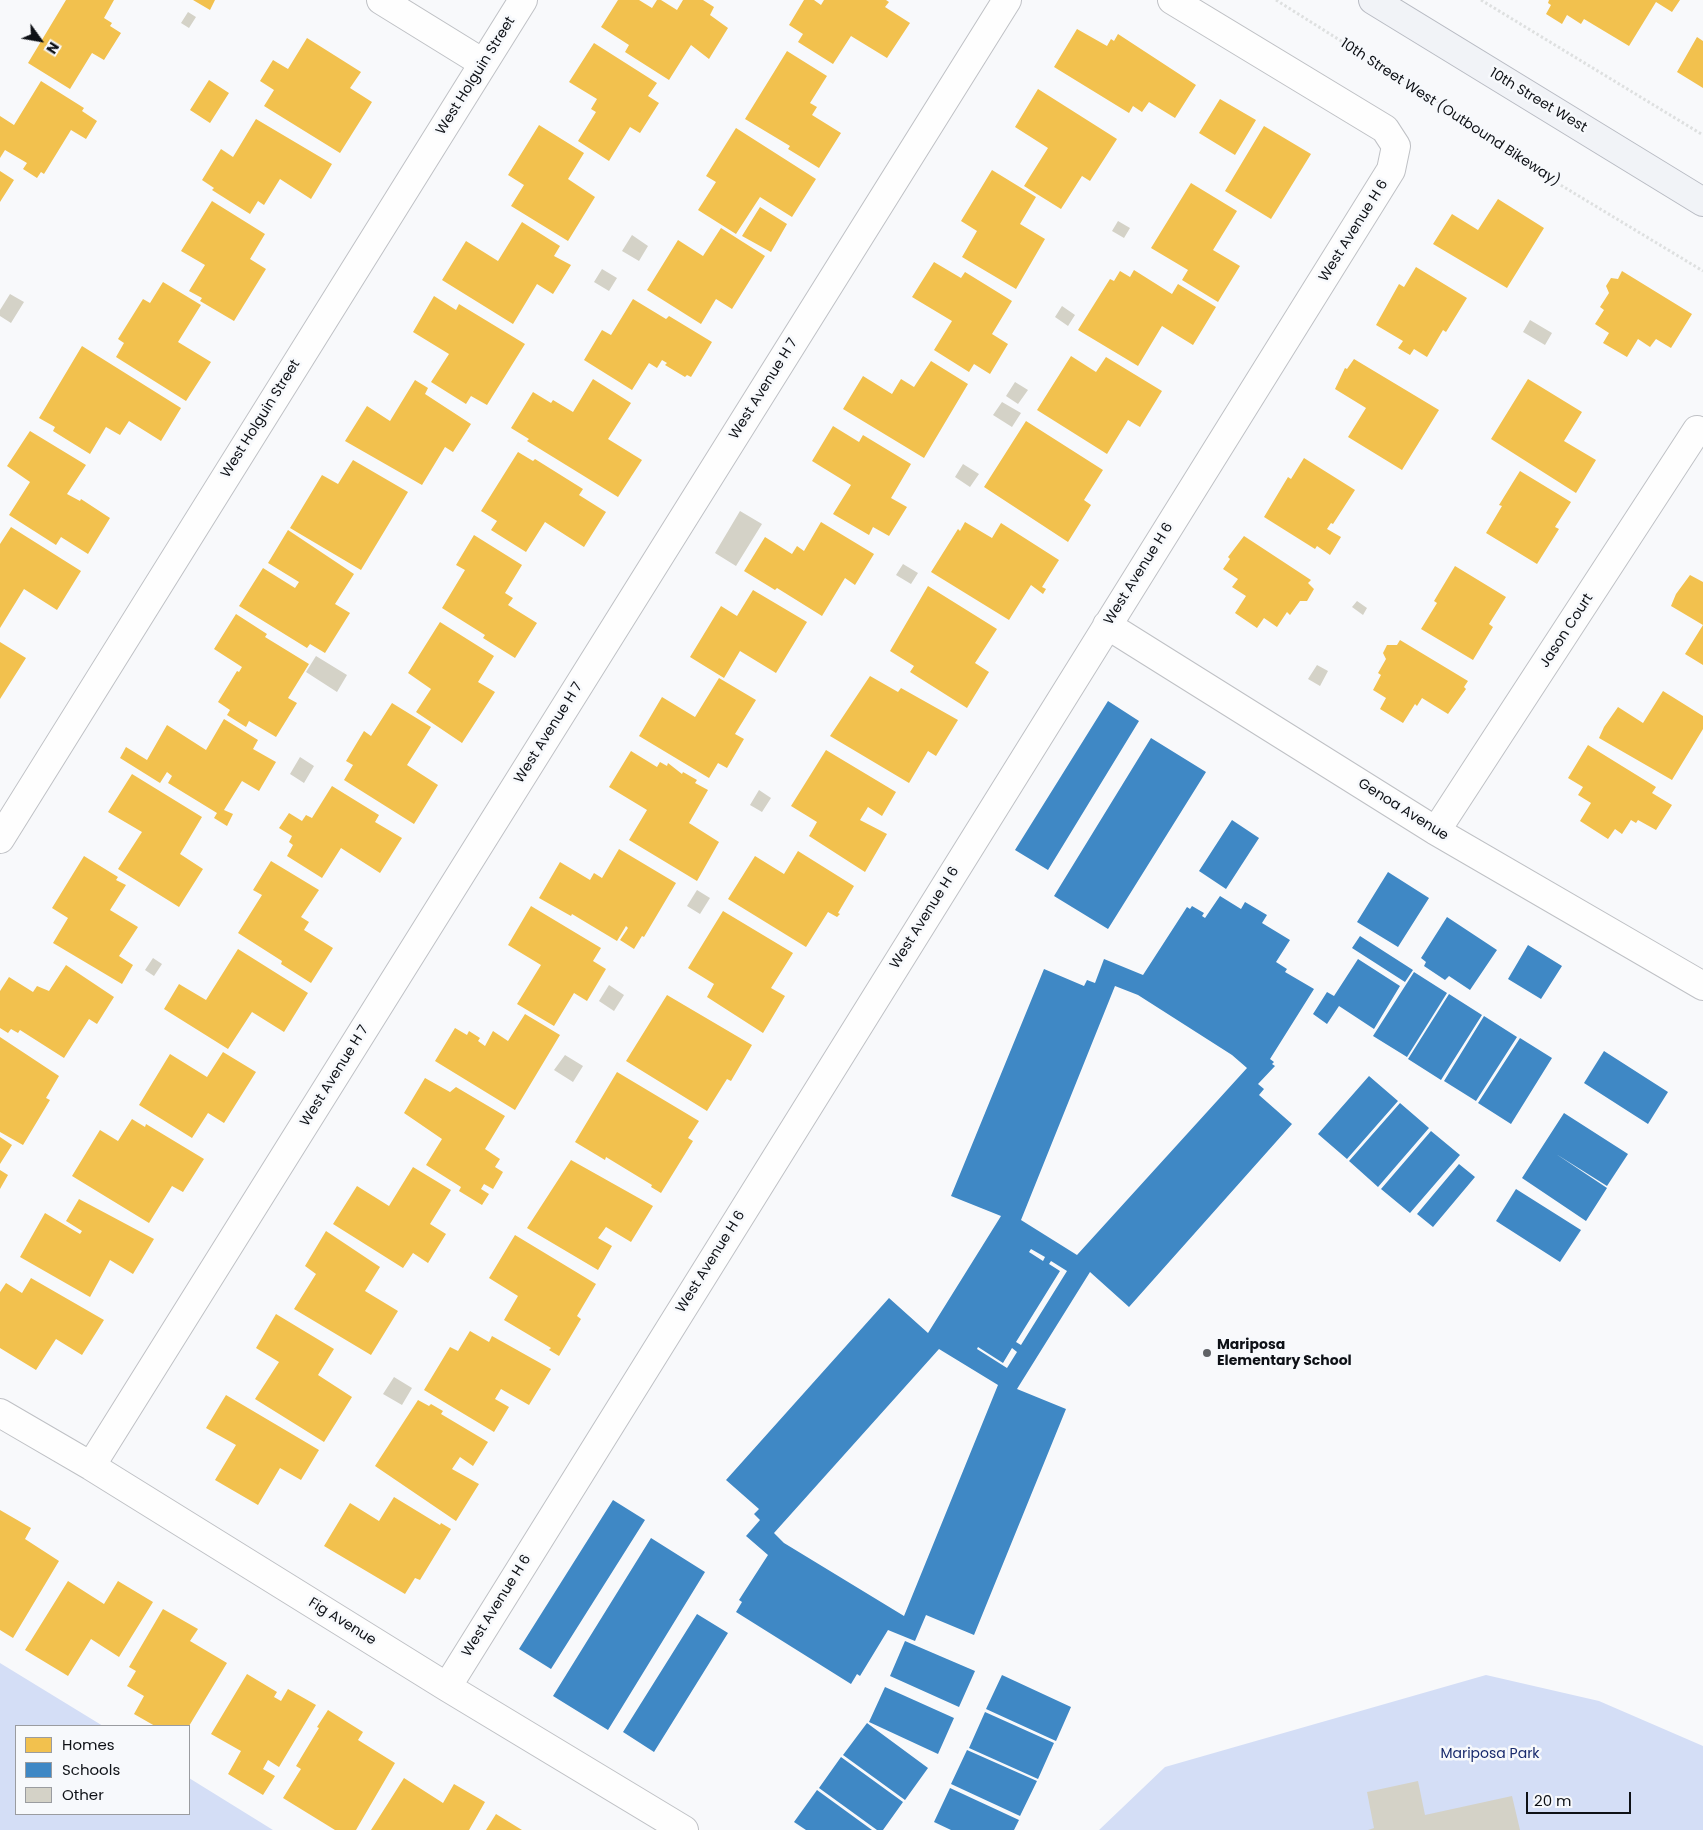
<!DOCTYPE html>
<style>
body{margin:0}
#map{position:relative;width:1703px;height:1830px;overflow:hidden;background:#f8f9fb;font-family:Poppins,sans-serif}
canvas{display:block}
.legend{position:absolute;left:15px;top:1725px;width:175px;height:90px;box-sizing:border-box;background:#f7f9fc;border:1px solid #9a9ca0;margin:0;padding:6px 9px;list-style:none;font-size:15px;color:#0e1116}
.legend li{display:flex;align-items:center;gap:10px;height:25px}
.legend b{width:25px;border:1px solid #9a9ca0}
.north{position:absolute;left:15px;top:15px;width:50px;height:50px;-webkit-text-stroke:4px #f7f9fc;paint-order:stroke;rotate:122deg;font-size:14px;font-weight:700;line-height:20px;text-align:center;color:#0e1116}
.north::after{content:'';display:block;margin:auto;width:18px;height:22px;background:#0e1116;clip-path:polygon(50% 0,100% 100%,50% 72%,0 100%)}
.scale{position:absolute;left:1526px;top:1792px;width:105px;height:22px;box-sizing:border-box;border:2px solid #0e1116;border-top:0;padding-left:6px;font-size:15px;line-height:18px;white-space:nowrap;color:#0e1116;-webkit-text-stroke:4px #f7f9fc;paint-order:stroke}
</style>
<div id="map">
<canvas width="1703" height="1830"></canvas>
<ul class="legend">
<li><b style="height:14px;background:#f2c14e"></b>Homes</li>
<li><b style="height:14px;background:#3f88c5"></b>Schools</li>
<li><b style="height:14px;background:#d4d2c7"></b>Other</li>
</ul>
<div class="north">N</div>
<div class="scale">20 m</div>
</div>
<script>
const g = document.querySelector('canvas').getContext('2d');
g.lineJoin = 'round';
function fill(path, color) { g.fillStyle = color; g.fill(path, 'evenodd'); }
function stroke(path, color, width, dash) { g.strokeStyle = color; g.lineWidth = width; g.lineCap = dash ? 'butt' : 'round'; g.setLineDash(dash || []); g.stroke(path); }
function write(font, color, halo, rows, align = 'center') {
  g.font = font + ' Poppins,sans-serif'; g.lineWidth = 5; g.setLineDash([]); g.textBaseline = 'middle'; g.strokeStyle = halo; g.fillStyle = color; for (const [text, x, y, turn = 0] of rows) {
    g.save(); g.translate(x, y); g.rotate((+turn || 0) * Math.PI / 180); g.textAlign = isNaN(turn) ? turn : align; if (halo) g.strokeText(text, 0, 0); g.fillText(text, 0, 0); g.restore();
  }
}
fill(new Path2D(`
 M0,1663L103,1726H16V1814H189V1778L273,1830H0Z
 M1486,1675L1599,1701L1703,1746V1830H1099L1165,1767Z`), '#d4def6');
fill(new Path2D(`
 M66,0H114L104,18L112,23L110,26L121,33L104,60L92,53L70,89L28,63Z
 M193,0H215L210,10Z
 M618,0H639L652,8L657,0H661L677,10L683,0H703L714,7L710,15L728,28L709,59L691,45L669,80L625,52L629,45L601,27Z
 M804,0H814L821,5L824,0H886L889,2L885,7L910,23L887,58L851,36L833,64L798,42L803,34L789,25Z
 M1549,0H1680L1672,12L1656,2L1629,46L1584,19L1581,24L1567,15L1562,24L1546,14L1551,5L1548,3Z
 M1077,29L1107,46L1111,39L1114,41L1118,34L1196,85L1175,118L1149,102L1142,112L1133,106L1129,113L1054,67Z
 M1697,37L1703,41V88L1677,72Z
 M307,38L361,72L350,88L372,102L340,153L264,106L274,90L260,81L273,60L288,69Z
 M594,43L657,83L648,96L659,103L640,133L630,127L609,161L578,141L596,112L591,109L597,99L569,82Z
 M787,51L827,76L810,103L817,107L812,115L841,133L819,168L788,149L790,146L745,119Z
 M209,80L229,93L210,123L190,110Z
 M41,81L84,108L82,111L97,121L86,139L71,130L44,174L41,172L37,178L23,169L27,163L5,150L0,158V116L14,125Z
 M1038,89L1117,139L1090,181L1082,176L1061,209L1024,186L1048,148L1015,127Z
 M1220,99L1256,120L1235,155L1199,133Z
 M256,119L332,164L311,199L280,179L264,205L258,201L250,214L212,190L214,188L202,180L221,149L233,157Z
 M539,125L584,153L568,179L595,197L568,241L511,206L524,185L508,175Z
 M1264,126L1311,154L1271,219L1225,191Z
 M736,128L816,179L792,217L760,197L736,234L698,210L716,182L706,176Z
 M992,170L1036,197L1020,224L1045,239L1016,289L962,257L977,231L961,221Z
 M0,171L14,180L0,202Z
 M1191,183L1237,211L1213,250L1240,266L1218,302L1182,280L1188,270L1151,248Z
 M1498,199L1544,228L1507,288L1433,244L1452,214L1478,230Z
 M212,201L265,234L250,259L266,269L234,321L200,301L202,298L189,291L205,265L181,251Z
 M760,207L787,224L771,252L742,236Z
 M522,222L560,246L554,256L571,265L553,294L537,284L513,324L442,280L466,241L498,261Z
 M721,228L765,256L732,309L716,299L701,324L647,290L678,240L703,256Z
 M934,262L961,278L965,272L1012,301L992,334L1008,344L990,374L974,364L969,372L934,350L952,321L912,297Z
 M1416,267L1467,298L1446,332L1443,330L1427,357L1414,349L1410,355L1398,348L1403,341L1376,325L1399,284L1404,287Z
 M1134,270L1172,294L1178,284L1216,307L1193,345L1162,326L1138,366L1078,330L1110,279L1114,281L1120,271L1130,277Z
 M1622,271L1692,314L1671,348L1656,339L1650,347L1638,339L1627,357L1603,343L1609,333L1595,324L1604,310L1600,307L1609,293L1606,286L1611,278L1618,279Z
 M163,282L201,305L178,342L211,362L186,401L116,357L124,343L118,339L143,299L150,303Z
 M434,296L456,310L459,304L525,344L487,405L471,396L466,404L431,382L449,354L413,332Z
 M633,299L666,319L669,316L712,342L691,377L687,375L685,377L665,365L667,363L662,360L657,368L649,363L632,390L584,360L602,330L611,335Z
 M82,346L181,408L161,441L129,421L120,435L106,427L90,454L53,431L55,427L39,418Z
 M1071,356L1096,372L1106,357L1162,391L1140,427L1128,420L1107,454L1037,410Z
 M1354,359L1439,410L1402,470L1348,437L1366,408L1335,389L1345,368L1347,369Z
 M931,361L968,384L924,458L843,409L863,376L892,394L901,379L914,387Z
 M593,379L631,403L608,439L642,460L618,497L527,441L529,439L511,428L533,392L551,403L553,400L573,412Z
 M1528,379L1582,412L1564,441L1596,460L1576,493L1491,439Z
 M415,380L428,388L425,394L471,424L453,452L445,447L422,485L345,441L367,406L390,421Z
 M1026,421L1103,470L1084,500L1091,505L1068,542L984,487Z
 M833,426L859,442L863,435L911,464L891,498L907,507L889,536L873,527L869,535L833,514L851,485L812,461Z
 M30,431L86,465L67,494L80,501L81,499L110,518L88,554L61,537L56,545L9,515L30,482L7,466Z
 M518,452L533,461L535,459L583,489L579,495L606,512L584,547L545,522L526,552L491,530L497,521L481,511Z
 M1304,458L1355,490L1333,524L1331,523L1327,529L1341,537L1330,555L1317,546L1315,549L1264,517L1288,477L1291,479Z
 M353,460L408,492L361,570L290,528L322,475L338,484Z
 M1520,471L1571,502L1555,527L1559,529L1537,564L1486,533L1502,506L1499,505Z
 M821,522L874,554L855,585L845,578L822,616L777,588L775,590L744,571L765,537L792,554L797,546L804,551Z
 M965,522L992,538L1001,523L1059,560L1042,587L1046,589L1043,594L1031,585L1009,620L931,572L958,529L960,531Z
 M11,527L81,571L57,610L24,589L0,628V544Z
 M288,530L354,574L335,604L350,613L325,653L310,644L307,648L239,606L263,568L295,588L299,582L268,563Z
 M474,535L522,565L505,593L513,598L508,605L537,623L515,658L483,638L485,635L442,608L465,570L456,565Z
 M1244,536L1311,580L1308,583L1314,589L1307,601H1300L1290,615L1287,612L1277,627L1264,618L1257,628L1235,613L1246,596L1232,587L1238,579L1223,569L1230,559L1228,557Z
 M1455,566L1506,597L1489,624L1493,627L1473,660L1421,629L1437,603L1434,601Z
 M1690,575L1703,582V665L1685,654L1703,625L1671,606L1676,594Z
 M928,586L997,629L975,663L989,672L967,708L910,672L914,666L890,651Z
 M753,590L807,622L776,673L740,651L724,678L690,657L721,606L737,616Z
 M236,614L267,634L265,637L309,664L288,698L297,703L276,737L249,721L246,727L227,715L230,710L218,702L237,671L239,672L242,667L214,649Z
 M440,622L494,656L478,682L495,692L462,743L416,712L431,689L408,673Z
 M1400,640L1468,681L1464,687L1466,689L1448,714L1422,698L1417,706L1415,704L1403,723L1380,709L1386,698L1373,690L1381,675L1378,673L1386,659L1383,653L1387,645H1397Z
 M0,642L26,658L0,699Z
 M870,676L898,692L901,688L958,720L936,756L928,751L909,783L830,736Z
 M719,678L756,700L735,734L744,739L727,768L718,763L709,778L639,736L662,697L695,717Z
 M1663,691L1703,716V729L1672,780L1599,738L1604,727L1618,707L1643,723Z
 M392,703L431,727L407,765L438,785L414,824L344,780L353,765L346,761L364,731L371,736Z
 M224,719L258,740L253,749L276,762L259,791L242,781L224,810L233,814L227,826L214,818L217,813L168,783L172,776L167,772L160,783L120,758L126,747L147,760L167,725L206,750Z
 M1588,745L1656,787L1652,793L1672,805L1656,830L1638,820L1636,823L1631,820L1622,834L1615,829L1608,839L1580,821L1591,803L1578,795L1583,787L1568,778Z
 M826,750L896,792L882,816L868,807L860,820L887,834L865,872L809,836L817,822L791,806Z
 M631,751L657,767L660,762L667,766L668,763L682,774L683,772L697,780L695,783L708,790L689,823L719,842L697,881L629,840L647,810L609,787Z
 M132,774L202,817L180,854L203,869L179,907L118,869L142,832L108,812Z
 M332,786L379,815L375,822L402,838L380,873L341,848L322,878L287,856L293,845L289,842L292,836L279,828L289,813L302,821L306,815L312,818Z
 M619,849L676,883L644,937L642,936L634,949L620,940L628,928L626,926L617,941L572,914L571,916L539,898L560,862L590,880L594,873L602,878Z
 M798,851L854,886L838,913L840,914L837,917L828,912L806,947L728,899L755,856L784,874Z
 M84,856L118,877L116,880L126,885L110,910L138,927L119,956L133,965L122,984L53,943L68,918L52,908Z
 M271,861L319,890L301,917L309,922L304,930L333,948L311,983L281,964L282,961L238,933L262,895L253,890Z
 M531,906L601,948L593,961L606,969L587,1001L574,993L554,1026L517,1004L541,965L508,945Z
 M723,911L793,953L771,988L785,996L763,1033L707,997L714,984L688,968Z
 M238,949L308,993L284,1032L252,1012L228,1049L164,1009L179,984L206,1000Z
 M66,965L114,997L97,1024L89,1019L64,1058L20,1030L18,1033L11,1029L8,1033L0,1028V991L9,977L33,992L37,986L49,991Z
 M667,995L752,1045L731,1081L727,1079L707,1111L626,1061Z
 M525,1014L560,1035L515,1110L435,1061L455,1028L467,1035L469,1031L480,1038L478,1041L485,1046L493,1031L508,1041Z
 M0,1037L59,1076L46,1098L50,1100L23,1145L0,1132Z
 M223,1052L256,1072L224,1123L208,1113L192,1138L139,1105L170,1054L207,1077Z
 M617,1072L699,1121L688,1138L693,1141L661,1193L651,1187L652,1185L606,1157L605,1160L575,1142Z
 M425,1078L450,1092L456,1087L505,1116L485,1149L500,1159L495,1167L503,1172L493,1189L484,1184L481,1189L489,1194L482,1205L459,1191L461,1187L426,1165L442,1139L404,1113Z
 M132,1119L145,1127L146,1124L204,1159L183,1192L172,1186L149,1223L72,1176L100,1130L118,1141Z
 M0,1137L12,1145L0,1164Z
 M571,1160L653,1206L631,1242L606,1227L598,1238L612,1246L598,1270L527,1228Z
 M413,1167L451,1190L430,1224L446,1234L428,1263L413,1253L403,1268L333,1224L357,1186L389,1206Z
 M0,1170L8,1175L0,1189Z
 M79,1199L154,1239L133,1274L110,1260L90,1297L20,1257L45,1213L80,1234L82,1231L66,1221Z
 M326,1231L380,1267L365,1291L398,1311L371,1355L294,1309L316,1274L305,1266Z
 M515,1235L596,1284L577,1316L581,1319L559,1356L549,1350L551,1348L504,1320L518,1296L489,1278Z
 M31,1278L104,1320L82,1355L56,1339L36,1370L0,1348V1292L6,1283L22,1293Z
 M276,1314L334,1349L318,1375L352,1397L324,1442L255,1399L279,1362L256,1348Z
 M470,1331L489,1342L492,1336L551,1369L529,1405L501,1389L495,1399L509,1407L494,1432L424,1390L450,1347L458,1351Z
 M226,1395L319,1450L301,1480L280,1468L258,1505L215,1480L236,1445L206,1428Z
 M418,1400L429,1406L431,1404L443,1411L441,1414L488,1442L473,1466L460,1457L452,1469L479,1484L456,1521L375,1466Z
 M394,1497L440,1525L441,1523L451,1529L420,1580L415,1578L405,1594L324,1546L350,1503L379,1521Z
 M0,1510L31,1528L25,1539L59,1561L13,1638L0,1630Z
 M68,1581L104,1604L118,1581L153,1602L119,1657L91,1639L68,1676L25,1650Z
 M163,1609L198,1629L190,1641L227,1663L189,1726H155L134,1714L144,1696L127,1686L136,1671L129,1667Z
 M247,1674L277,1692L274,1697L281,1701L288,1689L316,1705L279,1767L268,1760L263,1769L275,1776L263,1795L228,1774L241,1751L211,1734Z
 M328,1710L363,1732L358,1740L395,1763L356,1830H335L283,1798L301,1769L296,1766L319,1728L317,1727Z
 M404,1778L443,1803L454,1784L485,1802L469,1830H371Z
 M496,1814L522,1830H486Z`), '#f2c14e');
fill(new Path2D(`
 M1108,701L1139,721L1048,870L1015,850Z
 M1151,738L1206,772L1108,929L1054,896Z
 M1232,820L1259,838L1226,889L1199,871Z
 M1388,872L1429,898L1398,947L1357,922Z
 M1220,896L1241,909L1245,902L1267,915L1262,923L1290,940L1276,962L1287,969L1285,972L1314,989L1270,1059L1274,1062L1272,1064L1275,1066L1258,1084L1264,1089L1259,1095L1292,1124L1129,1307L1090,1272L1017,1389L1066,1409L974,1635L926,1615L915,1641L888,1630L860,1676L857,1674L851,1684L736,1612L742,1602L739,1600L768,1555L746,1536L760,1520L754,1514L759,1509L726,1480L889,1298L928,1333L1001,1216L951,1196L1044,969L1084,986L1087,980L1095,983L1104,959L1143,975L1187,907L1190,909L1192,906L1204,913L1202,916L1205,918ZM1115,986L1138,995L1232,1055L1247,1068L1077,1255L1021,1220ZM1031,1249L1045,1257L1043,1261L1029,1252ZM1051,1261L1067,1271L1021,1345L1016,1342L1060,1271L1049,1264ZM978,1347L1003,1363L1012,1348L1017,1352L1007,1368L977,1349ZM939,1349L998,1385L904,1616L784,1543L774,1533Z
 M1447,917L1497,950L1470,990L1449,976L1445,980L1424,966L1426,962L1421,958Z
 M1360,936L1413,970L1405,982L1352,948Z
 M1528,945L1562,966L1541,999L1508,979Z
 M1358,959L1400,986L1374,1029L1339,1006L1327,1024L1313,1014L1327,992L1334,996Z
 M1414,972L1447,993L1407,1057L1373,1036Z
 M1449,994L1482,1015L1441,1080L1408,1059Z
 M1484,1016L1517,1037L1476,1101L1444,1081Z
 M1520,1038L1552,1058L1511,1124L1478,1103Z
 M1604,1051L1668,1092L1648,1124L1584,1083Z
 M1369,1076L1398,1101L1347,1159L1318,1134Z
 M1400,1103L1429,1128L1378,1187L1349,1161Z
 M1564,1113L1628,1154L1607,1186L1556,1154L1607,1188L1586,1221L1522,1178Z
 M1431,1131L1460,1155L1410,1213L1381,1189Z
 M1459,1164L1475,1177L1433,1227L1417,1214Z
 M1516,1189L1581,1230L1560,1262L1496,1221Z
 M613,1500L645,1520L551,1669L519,1649Z
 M651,1538L705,1572L608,1730L553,1696Z
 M697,1614L728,1633L654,1752L623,1732Z
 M905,1641L975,1671L959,1707L890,1676Z
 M1002,1675L1071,1707L1056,1741L986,1709Z
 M885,1687L954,1718L938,1754L869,1722Z
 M985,1712L1054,1743L1038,1779L969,1748Z
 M867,1723L928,1768L905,1800L843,1755Z
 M967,1750L1037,1781L1020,1816L951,1784Z
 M841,1757L903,1802L883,1830H877L819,1788Z
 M950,1788L1019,1820L1014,1830H951L934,1822Z
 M817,1790L872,1830H806L794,1822Z`), '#3f88c5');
fill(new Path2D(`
 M188,12L196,17L189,28L181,23Z
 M1118,221L1130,228L1124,238L1112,231Z
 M632,235L648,246L639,261L622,251Z
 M602,269L617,278L609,291L594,282Z
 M10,294L24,302L11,323L0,316V310Z
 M1062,306L1075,315L1068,326L1055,317Z
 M1530,320L1552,333L1545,345L1523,332Z
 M1015,382L1028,390L1018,404L1006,396Z
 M1002,402L1021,413L1012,427L993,415Z
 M963,464L979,474L970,487L955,477Z
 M740,511L762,524L736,566L715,553Z
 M903,564L918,573L911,584L896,575Z
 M1357,601L1367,608L1363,615L1352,607Z
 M316,656L347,675L337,692L306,672Z
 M1317,665L1328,671L1320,686L1308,679Z
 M300,757L314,766L304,783L290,774Z
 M759,790L771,798L762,812L750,805Z
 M697,890L710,898L700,914L687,906Z
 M153,958L162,964L154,976L145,970Z
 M609,985L624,995L614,1011L599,1001Z
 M565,1055L583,1066L573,1082L554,1070Z
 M394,1377L412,1388L402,1405L383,1394Z
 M1418,1781L1425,1815L1512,1796L1520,1830H1368L1374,1828L1367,1792Z`), '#d4d2c7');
const minor = new Path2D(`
 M381,0L483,63
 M1107,625L1436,831L1703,986
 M1436,831L1697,430
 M0,839L523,0
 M0,1413L91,1466L447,1687L684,1830
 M91,1466L1007,0
 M447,1687L1391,170L1396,146L1385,129L1172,0`);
const primary = new Path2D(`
 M1373,0L1703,202`);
stroke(minor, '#bfc1c5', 30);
stroke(primary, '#b8bbc3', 30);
stroke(new Path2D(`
 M1276,0L1438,102L1496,146L1703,271
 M1481,0L1703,135`), '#dee0e0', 3, [2.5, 2.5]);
stroke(minor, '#fefefe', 28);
stroke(primary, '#f1f3f7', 28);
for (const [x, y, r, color] of [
 [1207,1353,5,"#606266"]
]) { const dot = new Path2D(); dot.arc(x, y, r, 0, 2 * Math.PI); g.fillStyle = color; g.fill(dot); stroke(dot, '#f7f9fc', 2); }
write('14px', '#0e1116', '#f7f9fc', [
 ["West Holguin Street",476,76,-58],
 ["10th Street West",1538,101,31],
 ["10th Street West (Outbound Bikeway)",1450,113,33],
 ["West Avenue H 6",1354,231,-58],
 ["West Avenue H 7",764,389,-58],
 ["West Holguin Street",261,419,-58],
 ["West Avenue H 6",1139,574,-58],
 ["Jason Court",1567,631,-57],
 ["West Avenue H 7",549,733,-58],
 ["Genoa Avenue",1403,810,32],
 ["West Avenue H 6",925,918,-58],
 ["West Avenue H 7",335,1076,-58],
 ["West Avenue H 6",711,1262,-58],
 ["West Avenue H 6",497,1606,-58],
 ["Fig Avenue",342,1622,32]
]);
write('bold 14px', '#0e1116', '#f7f9fc', [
 ["Mariposa",1217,1345],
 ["Elementary School",1217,1361]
], 'left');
write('14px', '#192b6d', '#f7f9fc', [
 ["Mariposa Park",1490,1754]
]);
</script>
